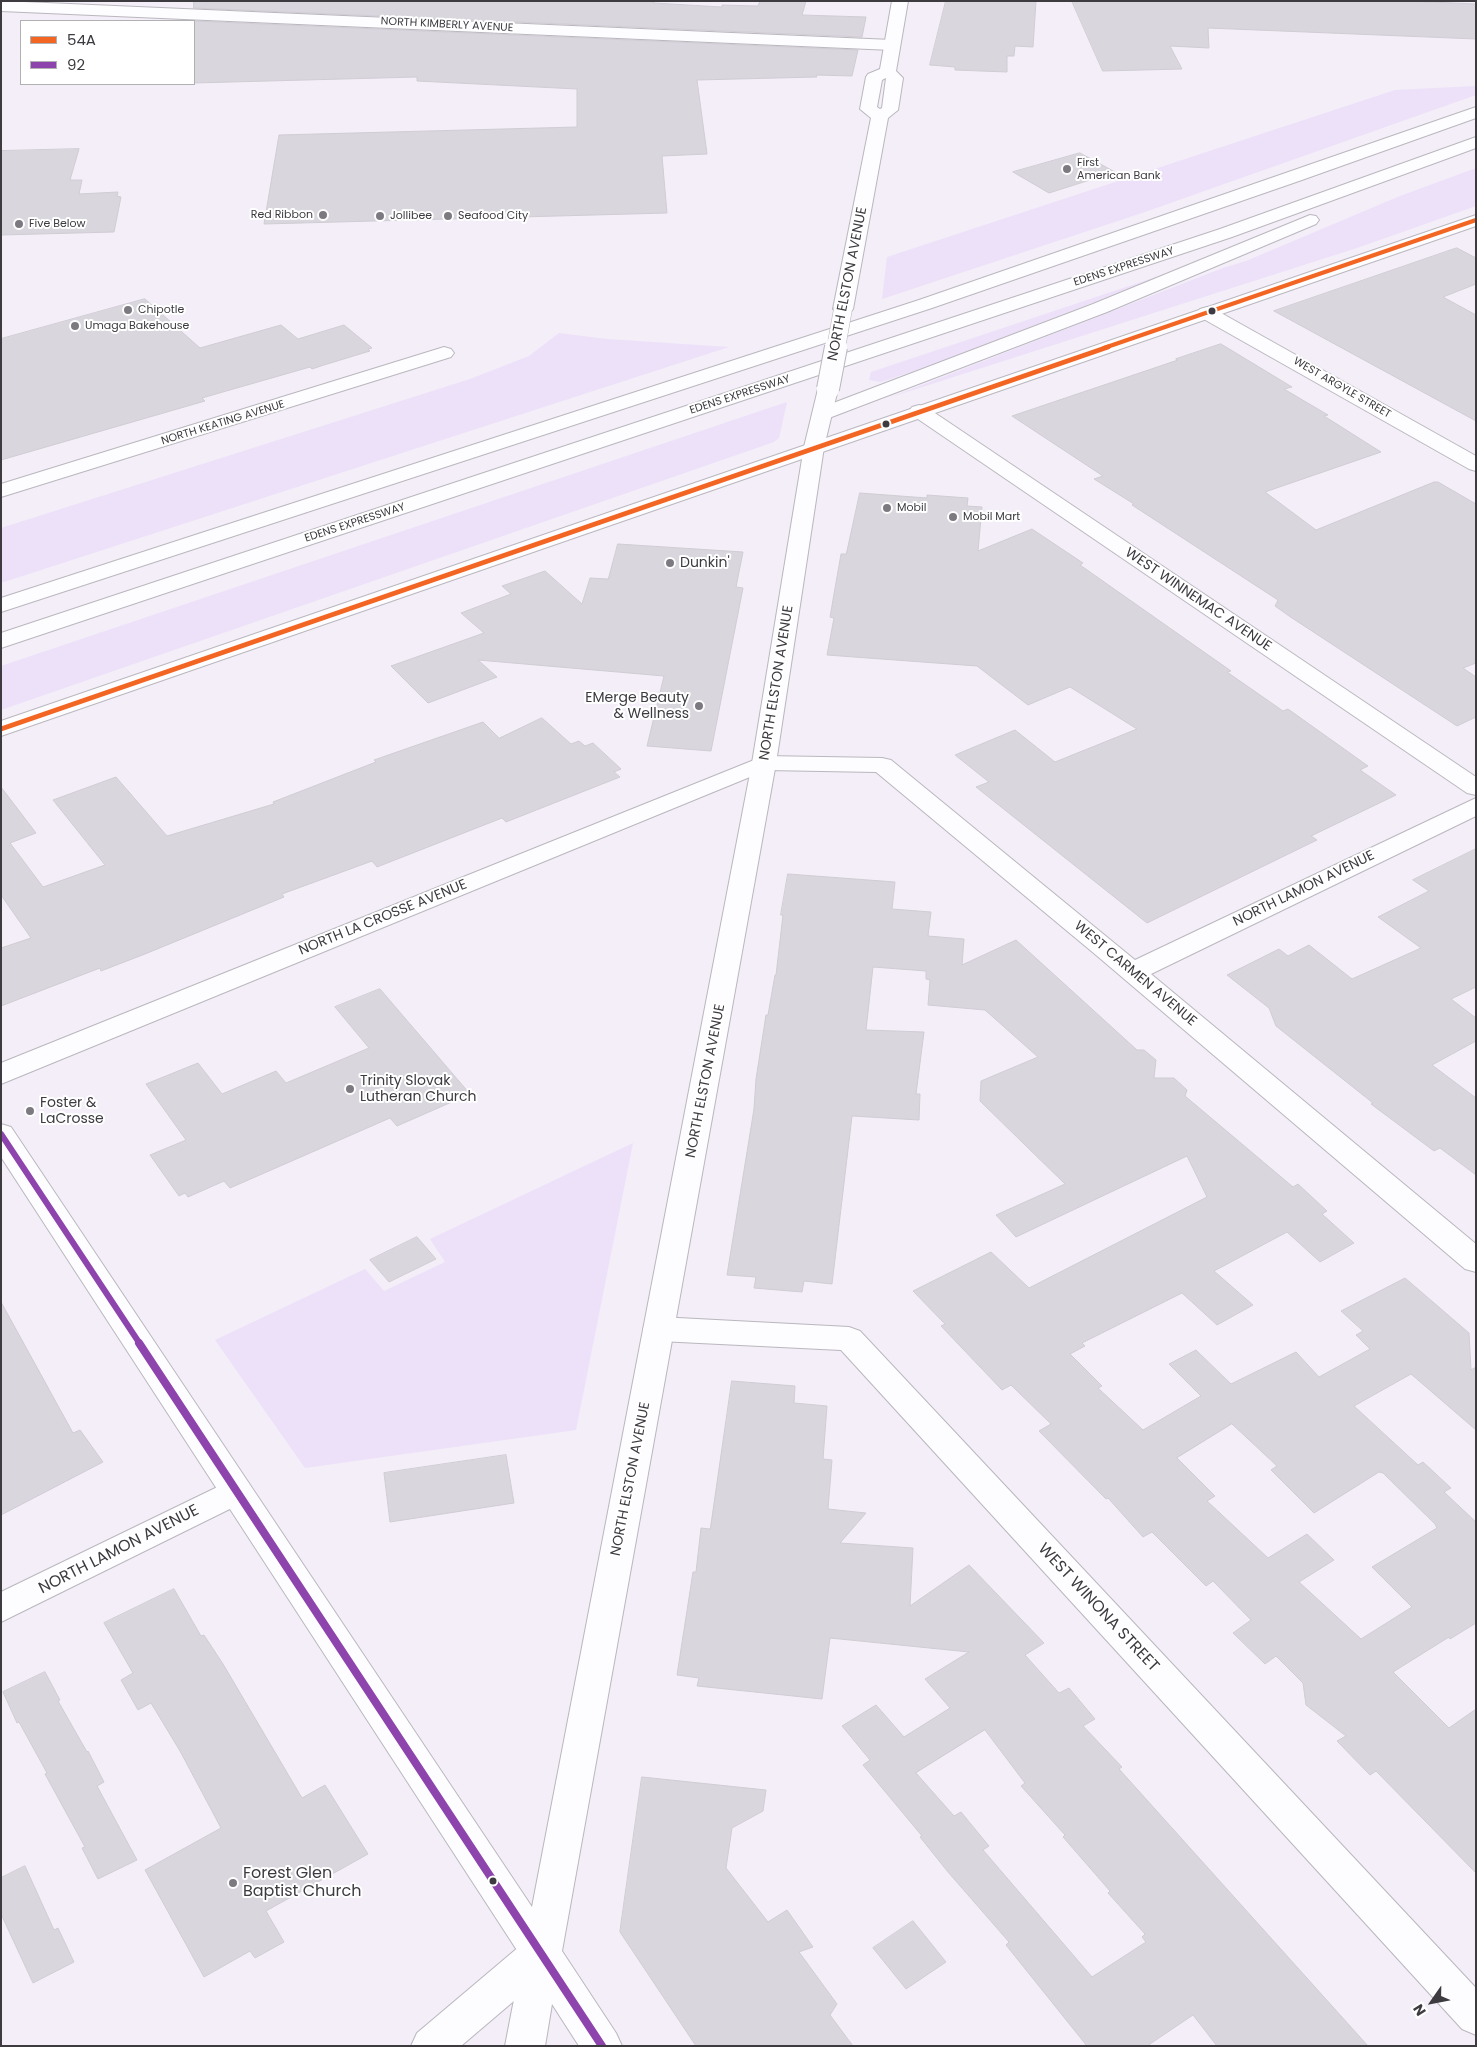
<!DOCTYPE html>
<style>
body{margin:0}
#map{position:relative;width:1477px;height:2047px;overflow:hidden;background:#f3eef8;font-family:Poppins,sans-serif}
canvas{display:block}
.frame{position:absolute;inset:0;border:2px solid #3d3a40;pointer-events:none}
.legend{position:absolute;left:20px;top:20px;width:175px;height:65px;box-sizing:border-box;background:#fff;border:1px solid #b1b0b3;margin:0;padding:6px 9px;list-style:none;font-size:15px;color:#3d3a40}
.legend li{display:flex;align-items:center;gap:10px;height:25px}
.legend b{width:25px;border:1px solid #b1b0b3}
.north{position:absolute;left:1407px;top:1977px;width:50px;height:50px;-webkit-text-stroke:4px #fff;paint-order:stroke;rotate:237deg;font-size:14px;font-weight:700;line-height:20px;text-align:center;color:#3d3a40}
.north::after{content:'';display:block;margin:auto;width:18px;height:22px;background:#3d3a40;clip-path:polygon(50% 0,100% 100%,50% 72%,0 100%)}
</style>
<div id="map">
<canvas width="1477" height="2047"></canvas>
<div class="frame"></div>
<ul class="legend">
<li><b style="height:6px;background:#f26522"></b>54A</li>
<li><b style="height:6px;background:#8e44ad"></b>92</li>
</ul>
<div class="north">N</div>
</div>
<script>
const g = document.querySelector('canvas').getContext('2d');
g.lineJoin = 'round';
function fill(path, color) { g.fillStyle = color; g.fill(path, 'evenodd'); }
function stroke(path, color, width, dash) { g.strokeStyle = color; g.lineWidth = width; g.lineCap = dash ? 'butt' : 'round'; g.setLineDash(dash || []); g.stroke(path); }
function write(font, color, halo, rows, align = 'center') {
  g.font = font + ' Poppins,sans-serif'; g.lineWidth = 4; g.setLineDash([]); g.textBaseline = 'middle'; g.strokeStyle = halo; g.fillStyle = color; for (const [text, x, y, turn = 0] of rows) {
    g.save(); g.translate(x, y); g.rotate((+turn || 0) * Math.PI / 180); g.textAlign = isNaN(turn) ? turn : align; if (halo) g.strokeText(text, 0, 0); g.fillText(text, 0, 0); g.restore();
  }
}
fill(new Path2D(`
 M1476,86V95L1145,212L882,299L887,257L1395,90Z
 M1476,168V206L1360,247L891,397L1223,268L1246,261L1400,196Z
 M1177,270L935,364L881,382L869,380L871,372Z
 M559,333L607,339L729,347L1,583V528L470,379L529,356Z
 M787,402L779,438L774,442L1,710V666Z
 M633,1143L576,1430L305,1468L215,1340L365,1269L384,1291L445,1262L430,1239Z`), '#ede1f9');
const building = new Path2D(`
 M194,1H654V3L722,7V5L758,6L760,1H806L802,15L866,17L862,37L194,8Z
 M946,1H1036L1033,47L1015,46L1014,56H1007V72L955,70V67L930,65Z
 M1072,1H1408L1476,4V39L1208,28L1209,48L1170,46L1182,69L1103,71Z
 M194,21L858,50L852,76L816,75L817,77L697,80L707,154L662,156L667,213L264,224L279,135L577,127V89L417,81V77L194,83Z
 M79,149L70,180H82L79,194L118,192L117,196L121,197L114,232L1,235V151Z
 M1080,153L1115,172L1049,193L1013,172Z
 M1457,248L1476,258V284L1443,297L1476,315V421L1274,311Z
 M145,299L200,348L281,325L298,339L344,325L372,348L368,349L370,351L324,365L312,369L310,367L202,398L205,401L1,460V339Z
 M1221,344L1292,387L1284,389L1328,415L1324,416L1381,452L1265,492L1316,530L1434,482H1438L1476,504V663L1463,668L1476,677V717L1457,726L1289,616L1275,606L1278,600L1132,505L1134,504L1094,479L1103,476L1012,416L1178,360L1176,359Z
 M860,493L927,498V495L968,498L967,506L982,507L978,551L1032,529L1083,563L1080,565L1231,671L1227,672L1283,711L1288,709L1368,766L1360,770L1396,795L1311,836L1317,840L1147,923L976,787L989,782L955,755L1015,730L1055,762L1137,729L1070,687L1028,705L977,666L827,655L834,618L830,617L841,554H846Z
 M618,544L743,552L736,587L743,588L711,751L647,746L664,676L478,660L497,677L428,703L391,666L484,633L461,613L511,594L502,586L545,571L582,604L590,578L608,579Z
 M542,718L571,744L579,741L585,746L593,743L621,769L614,772L620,777L506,822L502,818L377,867L372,861L282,894L284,897L145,954L101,971L100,968L1,1006V948L31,938L1,895V787L36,833L10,843L43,887L105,865L53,800L116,777L167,836L274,804L273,802L376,762L374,760L483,722L499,738Z
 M1476,849V987L1451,999L1476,1018V1041L1432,1065L1476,1098V1175L1440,1148L1434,1151L1371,1104L1373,1103L1276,1026L1269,1008L1227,975L1279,949L1288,956L1309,945L1352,979L1421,948L1378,917L1429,891L1413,880Z
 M788,874L895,882L892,909L931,912L928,936L964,939L962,965L1016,940L1137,1050H1144L1156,1060L1154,1078H1174L1187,1090L1185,1096L1293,1187L1298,1184L1327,1211L1322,1214L1354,1243L1320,1262L1287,1232L1214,1271L1253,1305L1217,1325L1182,1293L1082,1343L1085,1346L1070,1354L1102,1386L1098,1388L1143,1430L1201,1396L1169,1364L1196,1350L1231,1384L1296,1352L1319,1377L1370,1349L1356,1335L1363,1331L1341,1311L1405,1278L1469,1333L1471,1370L1476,1367V1430L1411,1374L1354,1406L1418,1465L1423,1462L1451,1488L1444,1492L1476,1522V1623L1450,1639L1449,1637L1393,1672L1449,1728L1476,1709V1873L1376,1771L1370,1775L1337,1741L1346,1736L1306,1705L1303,1683L1276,1656L1265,1664L1233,1633L1251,1620L1213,1581L1206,1586L1152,1532L1143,1537L1108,1498L1106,1499L1039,1431L1051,1424L1011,1385L1002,1390L941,1326L945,1324L913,1291L991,1252L1029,1288L1207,1197L1187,1156L1016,1237L996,1215L1065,1184L980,1101L981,1081L1038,1057L985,1010L928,1005L930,980L926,979V971L873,967L866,1030L924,1032L916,1094H920L919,1120L852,1116L832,1284L804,1281L802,1292L754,1288L756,1277L727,1275L754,1109L756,1079L766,1015H768L775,975H776L783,915H781ZM1232,1424L1277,1466L1271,1470L1314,1513L1379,1472L1383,1473L1435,1524L1437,1528L1372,1567L1412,1607L1361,1639L1299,1582L1334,1560L1307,1534L1268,1558L1207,1501L1215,1496L1177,1458Z
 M380,989L470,1094L397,1126L390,1118L230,1188L224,1181L188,1197L185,1193L179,1196L150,1155L186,1140L146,1084L198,1063L222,1094L276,1071L286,1083L369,1048L335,1007Z
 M417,1237L436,1259L389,1282L370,1260Z
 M1,1302L73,1433L80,1430L103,1462L1,1515Z
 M732,1381L795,1386L794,1403L827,1406L823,1459L832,1460L828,1509L866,1513L840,1543L913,1548L910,1606L969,1565L1044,1643L1025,1655L1059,1693L1069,1688L1095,1719L1083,1726L1122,1767L1119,1769L1368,2046H1217L1193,2015L1147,2046H1087L1006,1945L1009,1942L948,1872L920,1837L922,1836L863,1765L870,1760L842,1726L876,1705L904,1737L950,1708L925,1679L969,1652L830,1638L822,1699L697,1686L699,1678L677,1675L693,1572H696L701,1528L710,1529ZM985,1730L1025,1783L1021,1786L1065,1835L1063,1837L1110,1891L1108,1893L1145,1934L1142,1937L1146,1942L1092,1977L983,1850L989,1846L961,1812L954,1816L916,1773Z
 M506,1455L514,1503L390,1522L384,1473Z
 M174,1589L201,1636L204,1635L223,1664L302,1798L325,1785L368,1854L266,1911L284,1942L255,1958L250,1951L204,1977L145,1870L221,1828L180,1751L151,1703L138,1710L121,1680L133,1673L104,1623Z
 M45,1672L60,1700L58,1701L87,1752L88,1751L104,1782L97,1786L137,1860L98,1879L82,1848L85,1847L45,1774L47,1773L19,1722L17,1723L3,1692Z
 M642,1777L766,1790L763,1811L732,1828L726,1868L768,1922L787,1910L813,1947L799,1952L837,2004L830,2015L853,2046H696L620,1932Z
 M25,1866L54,1930L58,1928L74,1962L33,1983L1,1914V1878Z
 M913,1921L946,1962L906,1989L873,1948Z`);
fill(building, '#d9d6dd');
stroke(building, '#d0ccd4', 1);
const street = new Path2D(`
 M1,1L892,40L900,45L892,50L1,11Z
 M1207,307L1214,309L1476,456V471L1469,469L1200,317L1197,313L1200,309Z
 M444,347L451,349L454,353L451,357L1,497V484Z
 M919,405L926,407L1476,777V795L1467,793L912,415L909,411L912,407Z
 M764,756L882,758L891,760L1135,960L1476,798V816L1151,974L1476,1244V1272L1465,1269L1096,955L876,772L767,770L1,1084V1063Z
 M659,1317L849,1327L860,1331L1476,1988V2035L1462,2029L841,1350L659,1341L648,1337L643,1329L648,1321Z
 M236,1478L248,1482L252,1491L248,1500L1,1622V1592Z
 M541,1935L555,1940L560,1953L555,1966L461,2046H411L417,2033L527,1940Z`);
const secondary = new Path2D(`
 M892,1H908L896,71L903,78L898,110L888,118L853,309L850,313H836L833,309L871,118L860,109L866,77L868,74L880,69ZM886,78L882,108L880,109L877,107L882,80Z
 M828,383L835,385L838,389L824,447L776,763L562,1951L616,2033L622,2046H579L552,2004L545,2046H505L522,1958L1,1157V1124L11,1127L532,1907L752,763L804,447L818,389L821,385Z`);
const primary = new Path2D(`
 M1476,215V226L1,736V721Z`);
const highway = new Path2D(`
 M1476,107V118L1299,181L932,308L1,612V598L919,300Z
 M1476,137V148L1232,237L1,648V633L1220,229Z
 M1310,215L1316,216L1319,220L1316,224L1107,312L829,418L822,420L815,418L812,414L815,410L1093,304Z`);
stroke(street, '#bab7be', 2);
stroke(secondary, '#bab7be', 2);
stroke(primary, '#bab7be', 2);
stroke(highway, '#bab7be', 2);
fill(street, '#fdfcfe');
fill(secondary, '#fdfcfe');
fill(primary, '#fdfcfe');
fill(highway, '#fdfcfe');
const secondaryBridgeFar1 = new Path2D(`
 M836,348L843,309`);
const secondaryBridge = new Path2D(`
 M828,389L836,347`);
stroke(secondaryBridgeFar1, '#bab7be', 19, []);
stroke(secondaryBridge, '#bab7be', 24, []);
stroke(secondaryBridgeFar1, '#fdfcfe', 18);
stroke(secondaryBridge, '#fdfcfe', 22);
stroke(new Path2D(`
 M1104,348L1476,220`), '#f26522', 4);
stroke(new Path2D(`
 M1,729L1108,347`), '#f26522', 5);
stroke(new Path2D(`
 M1,1134L140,1344`), '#8e44ad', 6);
stroke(new Path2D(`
 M139,1343L602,2046`), '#8e44ad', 8);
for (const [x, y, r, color] of [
 [1067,169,5,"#7d7980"],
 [323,215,5,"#7d7980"],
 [380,216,5,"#7d7980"],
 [448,216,5,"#7d7980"],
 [19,224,5,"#7d7980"],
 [128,310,5,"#7d7980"],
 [1212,311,4.5,"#3d3a40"],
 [75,326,5,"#7d7980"],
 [886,424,4.5,"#3d3a40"],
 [887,508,5,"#7d7980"],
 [953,517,5,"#7d7980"],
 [670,563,5,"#7d7980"],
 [699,706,5,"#7d7980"],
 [350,1089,5,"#7d7980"],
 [30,1111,5,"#7d7980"],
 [493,1881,4.5,"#3d3a40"],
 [233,1883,5,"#7d7980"]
]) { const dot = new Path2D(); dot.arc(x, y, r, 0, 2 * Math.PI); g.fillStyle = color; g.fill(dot); stroke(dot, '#fff', 2); }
write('11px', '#3d3a40', '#fff', [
 ["NORTH KIMBERLY AVENUE",447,25,3],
 ["EDENS EXPRESSWAY",1124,267,-18],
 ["WEST ARGYLE STREET",1342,388,30],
 ["EDENS EXPRESSWAY",740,395,-18],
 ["NORTH KEATING AVENUE",223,423,-17],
 ["EDENS EXPRESSWAY",355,523,-18]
]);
write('11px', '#3d3a40', '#fff', [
 ["First",1077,163],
 ["American Bank",1077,176],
 ["Red Ribbon",313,215,"right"],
 ["Jollibee",390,216],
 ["Seafood City",458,216],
 ["Five Below",29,224],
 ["Chipotle",138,310],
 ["Umaga Bakehouse",85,326],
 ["Mobil",897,508],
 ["Mobil Mart",963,517]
], 'left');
write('14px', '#3d3a40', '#fff', [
 ["NORTH ELSTON AVENUE",848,284,-79],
 ["WEST WINNEMAC AVENUE",1198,600,34],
 ["NORTH ELSTON AVENUE",777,683,-81],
 ["NORTH LAMON AVENUE",1304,889,-26],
 ["NORTH LA CROSSE AVENUE",383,918,-22],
 ["WEST CARMEN AVENUE",1135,974,40],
 ["NORTH ELSTON AVENUE",706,1081,-79],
 ["NORTH ELSTON AVENUE",631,1479,-79]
]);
write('14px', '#3d3a40', '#fff', [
 ["Dunkin'",680,563],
 ["EMerge Beauty",689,698,"right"],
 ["& Wellness",689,714,"right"],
 ["Trinity Slovak",360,1081],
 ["Lutheran Church",360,1097],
 ["Foster &",40,1103],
 ["LaCrosse",40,1119]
], 'left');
write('16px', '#3d3a40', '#fff', [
 ["NORTH LAMON AVENUE",119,1550,-27],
 ["WEST WINONA STREET",1098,1608,47]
]);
write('16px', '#3d3a40', '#fff', [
 ["Forest Glen",243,1874],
 ["Baptist Church",243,1892]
], 'left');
</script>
